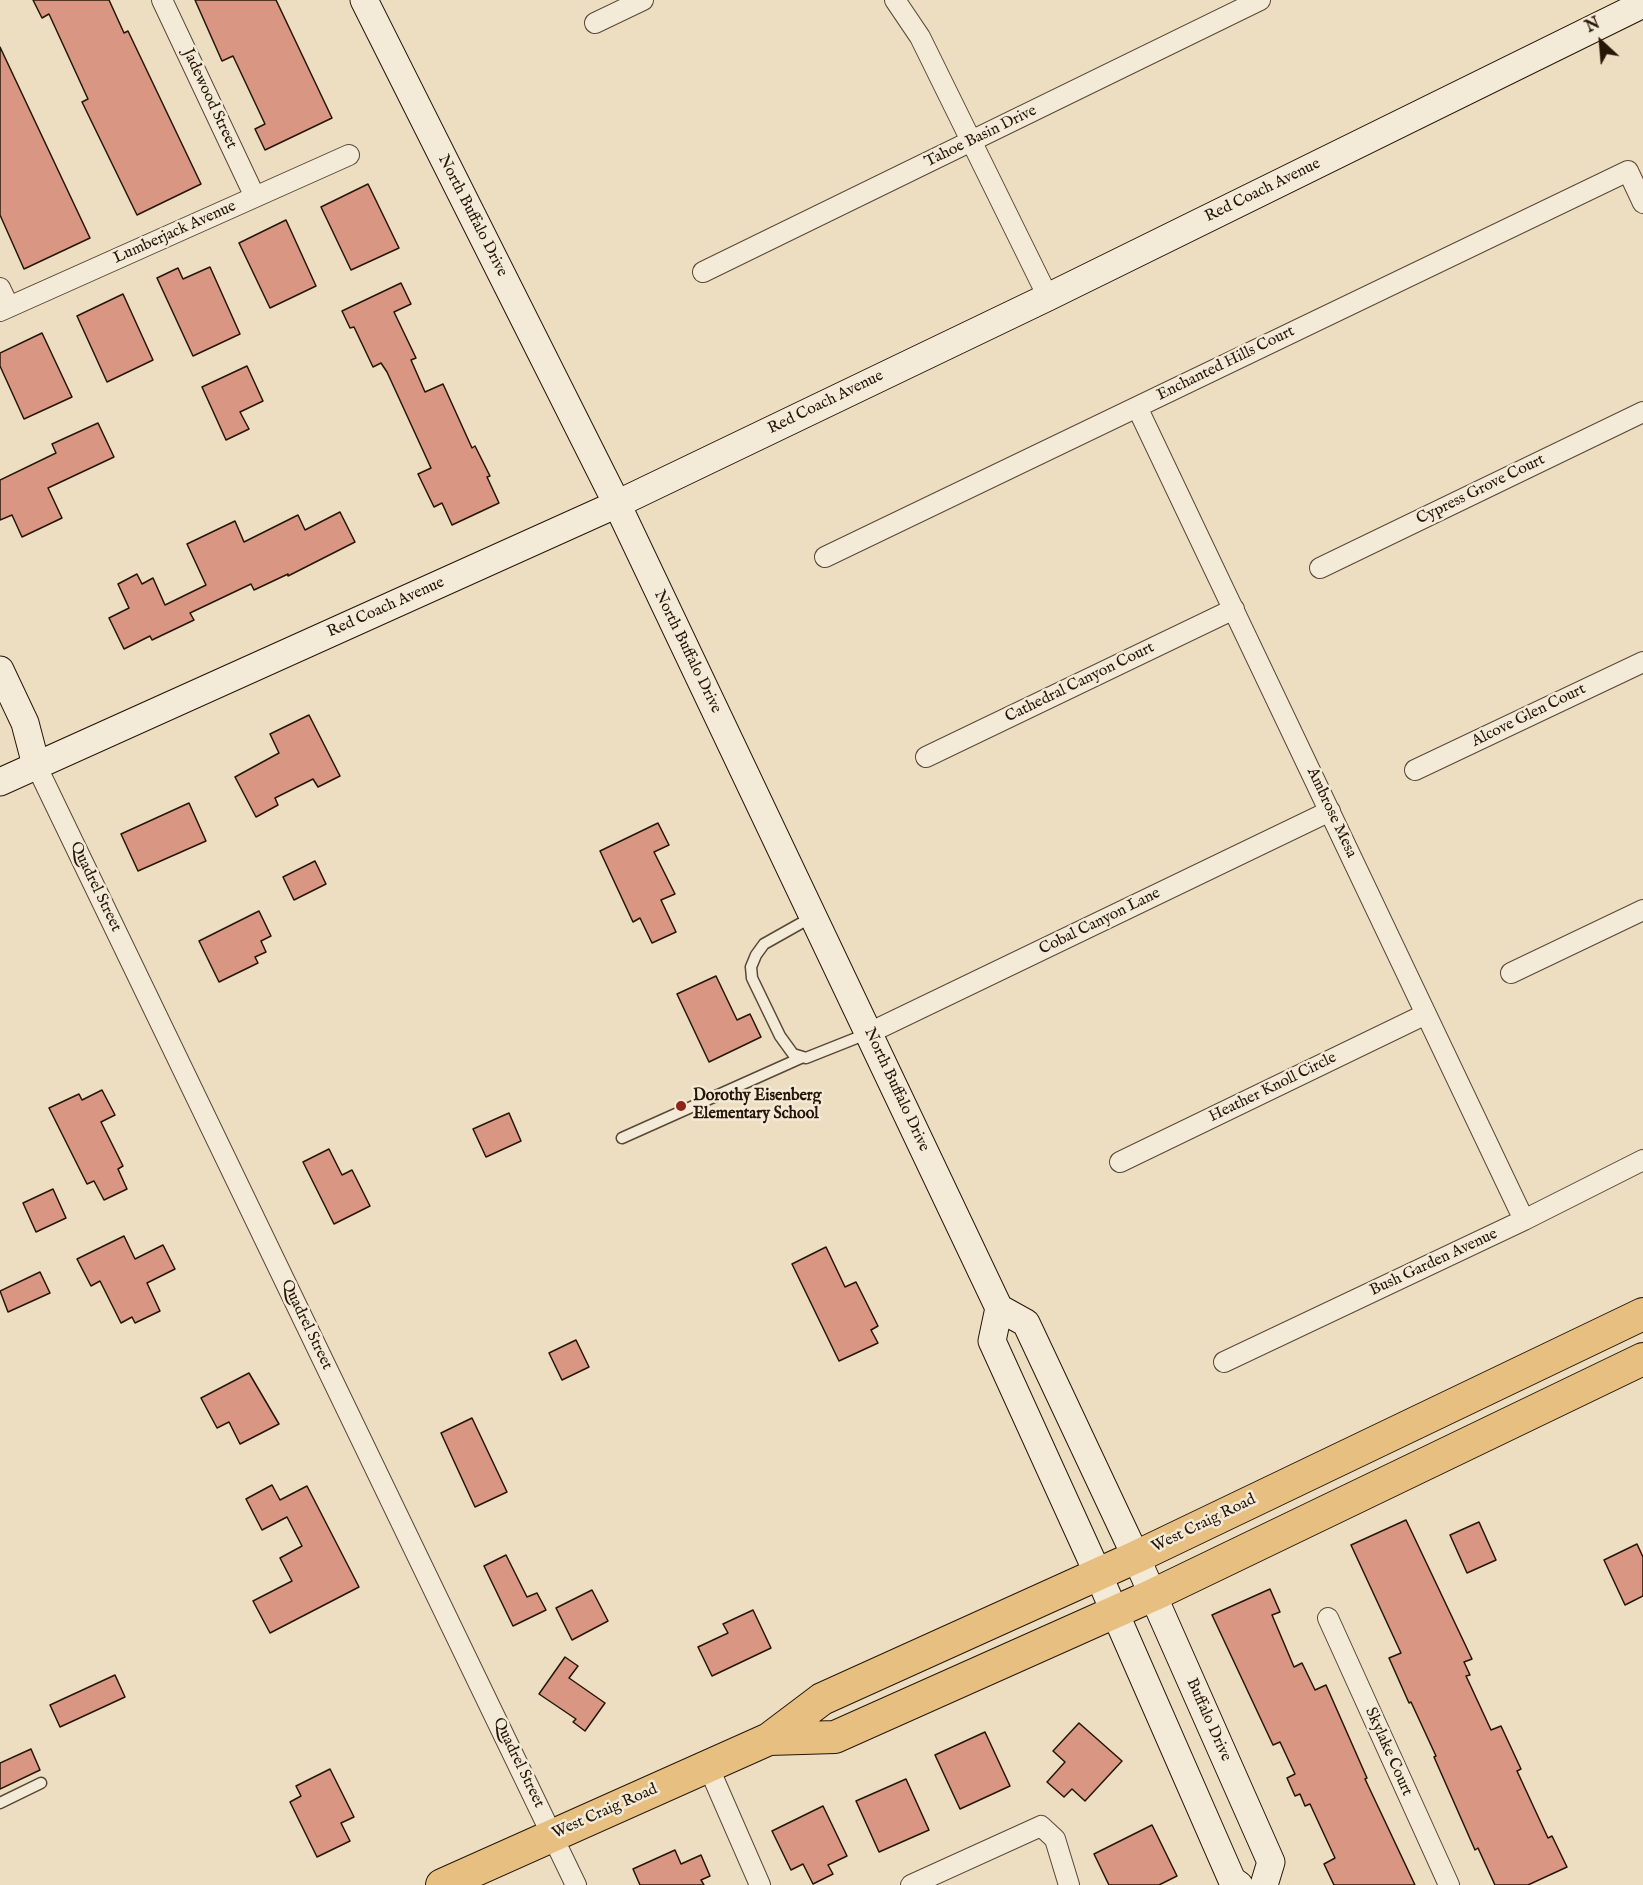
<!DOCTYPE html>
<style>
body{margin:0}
#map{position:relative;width:1643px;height:1885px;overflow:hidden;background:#eddec2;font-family:"IM FELL English",serif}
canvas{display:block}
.north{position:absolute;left:1571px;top:12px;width:60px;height:60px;-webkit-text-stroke:4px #f3ead7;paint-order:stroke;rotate:334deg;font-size:16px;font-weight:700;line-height:24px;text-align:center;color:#261607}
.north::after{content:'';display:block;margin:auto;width:21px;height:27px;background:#261607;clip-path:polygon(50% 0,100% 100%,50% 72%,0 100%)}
</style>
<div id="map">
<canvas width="1643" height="1885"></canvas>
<div class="north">N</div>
</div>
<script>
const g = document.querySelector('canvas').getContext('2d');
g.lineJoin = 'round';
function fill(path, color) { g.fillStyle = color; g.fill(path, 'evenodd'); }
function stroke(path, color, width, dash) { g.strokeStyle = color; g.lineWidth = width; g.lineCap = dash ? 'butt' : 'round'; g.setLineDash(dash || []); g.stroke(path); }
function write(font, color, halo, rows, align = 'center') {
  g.font = font + ' "IM FELL English",serif'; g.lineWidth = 5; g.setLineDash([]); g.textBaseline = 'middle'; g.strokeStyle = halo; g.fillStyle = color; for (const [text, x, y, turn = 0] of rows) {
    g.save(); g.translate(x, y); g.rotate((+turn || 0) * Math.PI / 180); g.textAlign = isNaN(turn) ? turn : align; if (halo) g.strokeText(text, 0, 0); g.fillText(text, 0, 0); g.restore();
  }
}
const building = new Path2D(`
 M33,0H109L124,33L128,31L201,184L137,215L82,102L88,99L49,14L42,18Z
 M195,0H276L332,118L265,150L255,129L265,124L233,56L222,61Z
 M0,47L90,238L24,269L0,215Z
 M368,184L399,248L351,270L321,207Z
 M286,220L316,286L270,308L239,243Z
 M210,267L240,334L193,356L157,278L178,268L183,279Z
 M401,283L411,304L394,312L416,358L411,360L425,392L443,384L472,448L475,446L490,476L487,477L499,503L452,525L442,503L434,507L418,474L431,468L387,372L381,363L373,367L354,327L350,328L342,311Z
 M123,294L153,360L107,382L77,316Z
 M42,333L72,397L24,419L0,366V353Z
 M247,366L263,401L240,412L249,429L226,440L202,387Z
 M98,423L114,457L48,488L62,518L22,537L12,515L0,520V480L56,453L52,444Z
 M340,512L355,542L288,576V574L254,590L251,584L190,613L194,620L152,640L150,636L124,649L109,618L129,608L118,584L137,574L142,584L153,578L165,605L206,585L187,544L235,521L244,542L298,515L305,530Z
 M309,715L340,776L318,787L313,779L275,798L278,805L256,817L235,777L279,753L270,734Z
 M189,803L206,841L138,871L121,834Z
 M658,823L669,845L654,852L675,894L661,900L676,932L652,943L640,918L633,922L600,851Z
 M315,861L326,884L294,900L283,877Z
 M259,911L271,936L261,941L266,952L255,957L258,963L219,982L199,941Z
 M716,976L737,1020L750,1014L761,1037L709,1062L677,994Z
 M102,1090L115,1115L101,1122L123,1166L118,1169L127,1189L104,1200L94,1181L87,1184L49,1108L79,1094L82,1100Z
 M509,1113L521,1141L486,1157L473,1129Z
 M329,1149L342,1175L352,1170L370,1206L334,1224L303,1162Z
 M53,1189L66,1218L36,1232L23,1203Z
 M124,1236L135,1259L163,1245L175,1269L147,1283L160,1311L135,1323L132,1317L121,1323L100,1281L91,1286L77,1259Z
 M826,1247L845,1287L856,1282L878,1326L871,1330L878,1343L839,1361L792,1264Z
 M40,1272L50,1293L8,1312L0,1291Z
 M576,1340L589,1367L562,1380L549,1353Z
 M249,1373L279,1424L240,1444L229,1422L217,1428L201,1398Z
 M472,1418L507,1492L475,1507L441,1433Z
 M272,1485L280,1500L307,1486L359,1587L270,1633L253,1601L292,1581L280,1558L302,1546L287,1517L262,1530L246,1499Z
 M1406,1520L1472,1659L1464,1662L1470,1675L1466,1676L1491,1730L1501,1726L1521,1769L1517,1771L1548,1838L1552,1836L1567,1867L1528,1885H1495L1478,1848L1475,1850L1434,1757L1436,1756L1411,1702L1409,1703L1389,1658L1401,1653L1351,1545Z
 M1479,1522L1496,1560L1467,1573L1450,1535Z
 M1637,1544L1643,1557V1596L1625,1605L1604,1560Z
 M506,1555L527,1597L537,1593L546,1610L513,1626L484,1566Z
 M1270,1589L1280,1612L1272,1615L1294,1667L1302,1663L1315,1690L1326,1685L1367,1778L1365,1779L1415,1885H1334L1324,1864L1335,1858L1310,1804L1305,1806L1300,1794L1295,1796L1287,1778L1295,1774L1280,1742L1273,1745L1212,1615Z
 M592,1590L608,1621L572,1640L556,1608Z
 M753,1610L771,1648L712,1676L698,1647L728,1633L723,1624Z
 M565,1657L578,1666L569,1678L605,1703L585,1731L573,1722L576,1719L539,1694Z
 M115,1675L125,1697L60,1727L50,1705Z
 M1079,1723L1122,1761L1085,1801L1072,1789L1064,1797L1047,1782L1065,1762L1053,1751Z
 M985,1732L1010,1786L960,1809L935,1755Z
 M31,1749L40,1770L0,1789V1763Z
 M330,1769L354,1817L341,1823L350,1841L317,1857L290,1802L301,1796L296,1786Z
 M906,1779L929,1830L879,1852L856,1801Z
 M823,1806L847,1856L828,1865L833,1874L813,1884L803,1864L791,1870L772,1831Z
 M1152,1825L1177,1876L1159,1885H1109L1094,1854Z
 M675,1850L681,1864L701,1855L710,1876L701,1880L704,1885H640L633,1869Z`);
fill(building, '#d99783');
stroke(building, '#261607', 1.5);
const lane = new Path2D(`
 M812,917L764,944L756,955L751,967L752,978L780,1036L793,1054L806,1058L869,1033
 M622,1138L803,1057
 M0,1803L41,1783`);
const street = new Path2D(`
 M162,0L255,197
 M895,0L920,37L1048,297
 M595,23L643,0
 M703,272L1260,0
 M0,288L9,307
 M0,311L349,155
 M1137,407L1524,1220
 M825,557L1628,171L1643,203
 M1320,568L1643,412
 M926,757L1234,609
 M36,765L576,1885
 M1415,770L1643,662
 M1511,973L1643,910
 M869,1033L1330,811
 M1120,1162L1426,1014
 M1224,1362L1524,1220L1643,1160
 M1328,1618L1449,1885
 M708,1766L760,1885
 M911,1885L1041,1826L1055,1839L1069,1885`);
const secondary = new Path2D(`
 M364,0L617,504L999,1308L1026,1323L1136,1557L1271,1862L1264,1885
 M0,670L25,723L36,765
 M0,782L617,504L1048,297L1643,4
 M999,1308L992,1341L1098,1574L1232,1880L1239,1885`);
const primary = new Path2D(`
 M769,1739L835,1737L1153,1595L1643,1359
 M442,1885L769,1739L822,1699L1136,1557L1643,1314`);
stroke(lane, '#584836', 13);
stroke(street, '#584836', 22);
stroke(secondary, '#261607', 29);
stroke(primary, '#261607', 34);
stroke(lane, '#f3ead7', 10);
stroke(street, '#f3ead7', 20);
stroke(secondary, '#f3ead7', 27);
stroke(primary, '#e6bf81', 32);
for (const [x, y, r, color] of [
 [681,1106,6,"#8f2418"]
]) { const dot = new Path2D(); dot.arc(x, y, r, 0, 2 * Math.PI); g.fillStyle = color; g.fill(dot); stroke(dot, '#f3ead7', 2); }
write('16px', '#261607', '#f3ead7', [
 ["Jadewood Street",209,99,65],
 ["Tahoe Basin Drive",981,137,-26],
 ["Red Coach Avenue",1263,191,-26],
 ["North Buffalo Drive",472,216,63],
 ["Lumberjack Avenue",175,233,-24],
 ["Enchanted Hills Court",1226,364,-26],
 ["Red Coach Avenue",826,403,-26],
 ["Cypress Grove Court",1481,490,-26],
 ["Red Coach Avenue",386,608,-24],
 ["North Buffalo Drive",687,652,64],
 ["Cathedral Canyon Court",1080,683,-26],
 ["Alcove Glen Court",1529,716,-26],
 ["Ambrose Mesa",1331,813,65],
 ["Quadrel Street",95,887,64],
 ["Cobal Canyon Lane",1100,922,-26],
 ["Heather Knoll Circle",1273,1088,-26],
 ["North Buffalo Drive",896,1090,65],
 ["Bush Garden Avenue",1434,1263,-25],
 ["Quadrel Street",306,1325,64],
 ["West Craig Road",1204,1524,-26],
 ["Buffalo Drive",1208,1720,66],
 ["Skylake Court",1388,1752,66],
 ["Quadrel Street",518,1763,64],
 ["West Craig Road",605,1812,-24]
]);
write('bold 16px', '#261607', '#f3ead7', [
 ["Dorothy Eisenberg",693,1097],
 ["Elementary School",693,1115]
], 'left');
</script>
